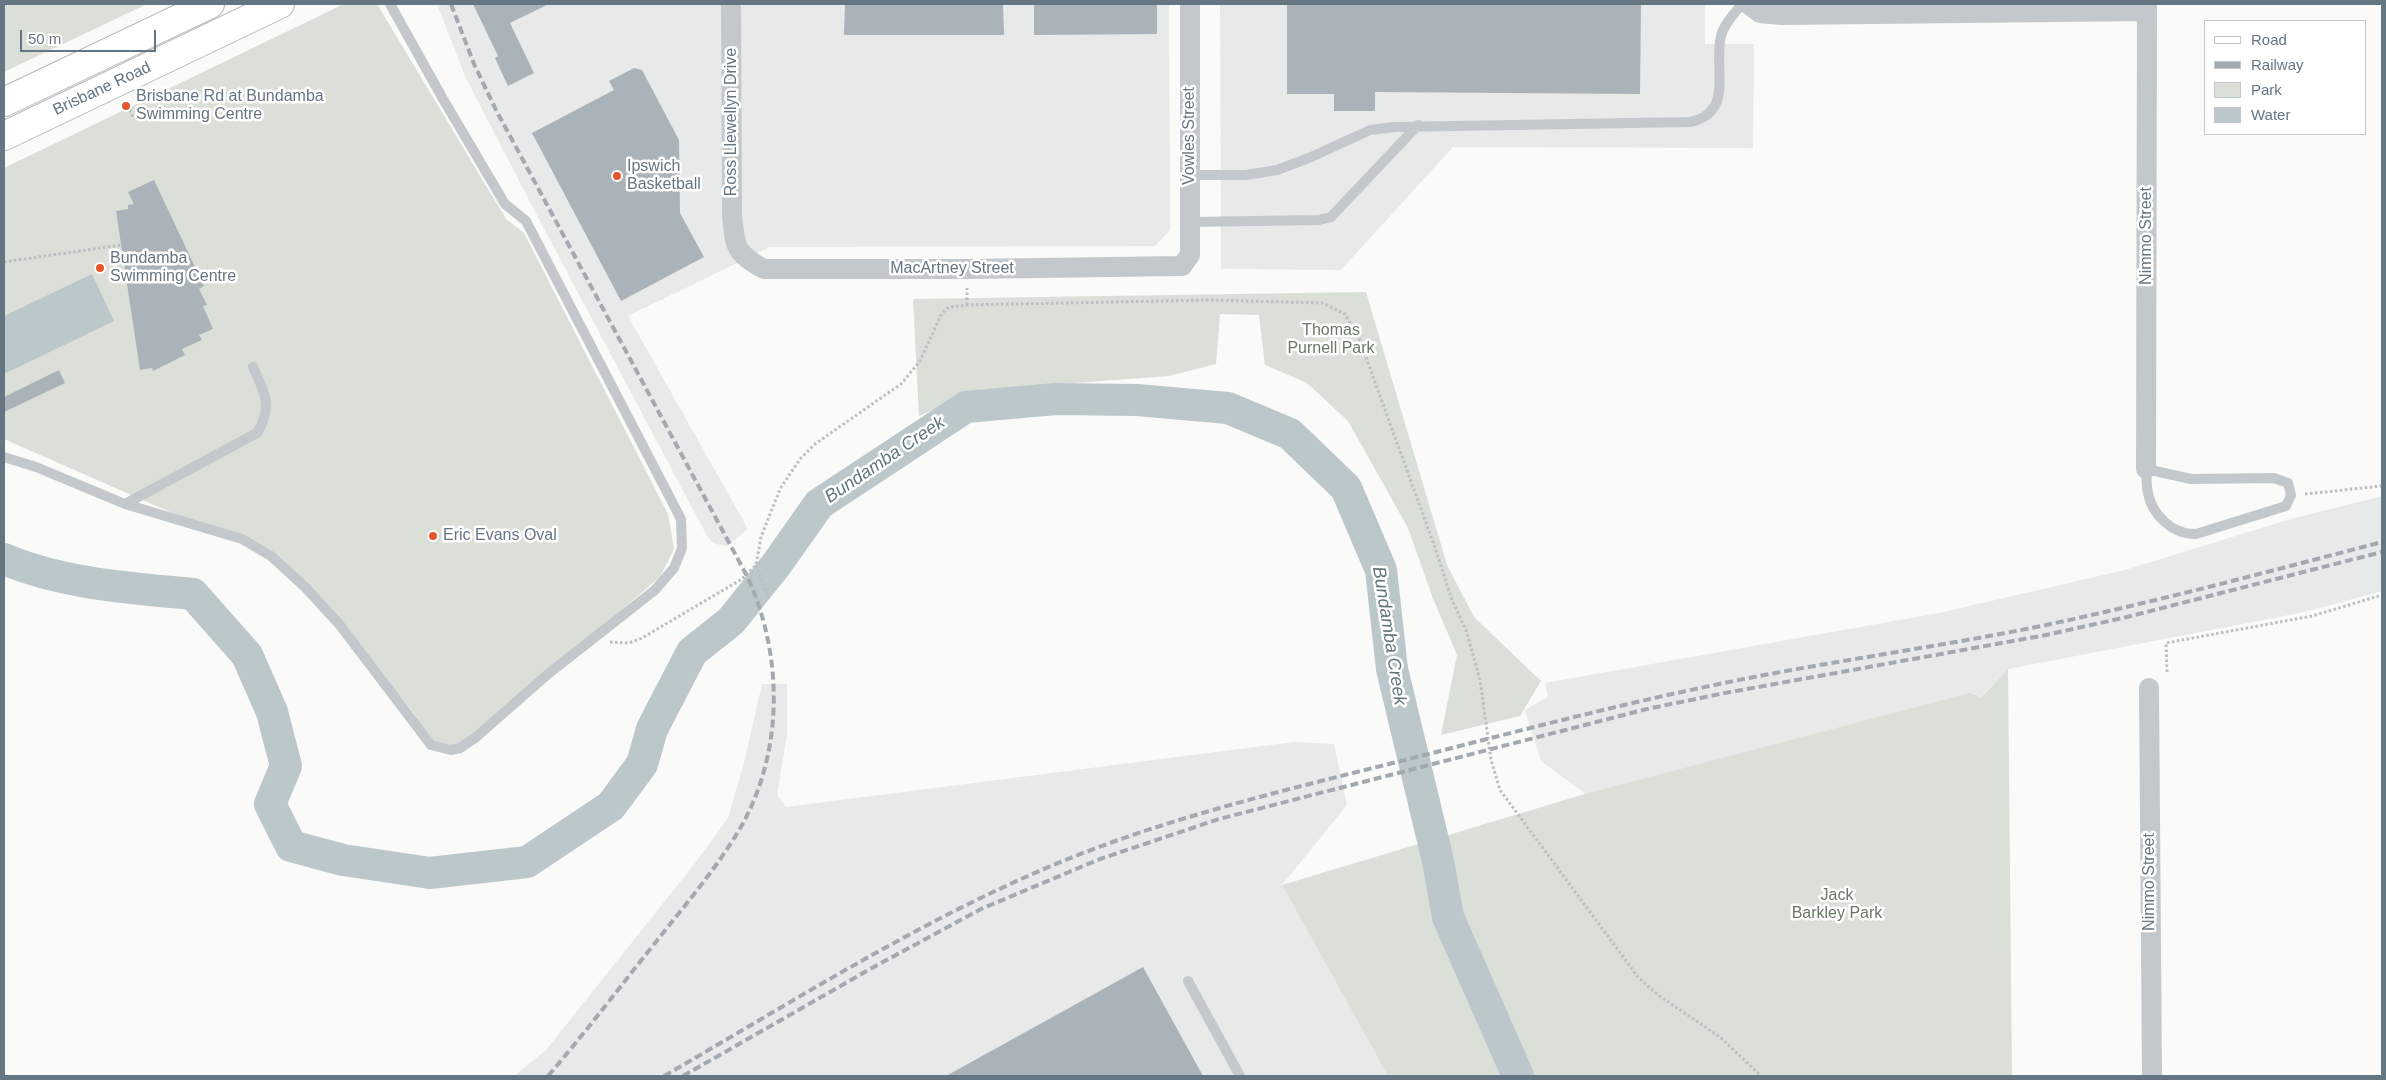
<!DOCTYPE html>
<style>
body{margin:0}
#map{position:relative;width:2386px;height:1080px;overflow:hidden;background:#fafaf8;font-family:Helvetica,sans-serif}
canvas{display:block}
.frame{position:absolute;inset:0;border:5px solid #657683;pointer-events:none}
.legend{position:absolute;left:2204px;top:20px;width:162px;height:115px;box-sizing:border-box;background:#fff;border:1px solid #c1c8cd;margin:0;padding:6px 9px;list-style:none;font-size:15px;color:#657683}
.legend li{display:flex;align-items:center;gap:10px;height:25px}
.legend b{width:25px;border:1px solid #c1c8cd}
.scale{position:absolute;left:20px;top:30px;width:136px;height:22px;box-sizing:border-box;border:2px solid #657683;border-top:0;padding-left:6px;font-size:15px;line-height:18px;white-space:nowrap;color:#657683;-webkit-text-stroke:4px #fff;paint-order:stroke}
</style>
<div id="map">
<canvas width="2386" height="1080"></canvas>
<div class="frame"></div>
<ul class="legend">
<li><b style="height:6px;background:#fff"></b>Road</li>
<li><b style="height:6px;background:#a2aab0"></b>Railway</li>
<li><b style="height:14px;background:#dadfd7"></b>Park</li>
<li><b style="height:14px;background:#bbc7cb"></b>Water</li>
</ul>
<div class="scale">50 m</div>
</div>
<script>
const g = document.querySelector('canvas').getContext('2d');
g.lineJoin = 'round';
function fill(path, color) { g.fillStyle = color; g.fill(path, 'evenodd'); }
function stroke(path, color, width, dash) { g.strokeStyle = color; g.lineWidth = width; g.lineCap = dash ? 'butt' : 'round'; g.setLineDash(dash || []); g.stroke(path); }
function write(font, color, halo, rows, align = 'center') {
  g.font = font + ' Helvetica,sans-serif'; g.lineWidth = 5; g.setLineDash([]); g.textBaseline = 'middle'; g.strokeStyle = halo; g.fillStyle = color; for (const [text, x, y, turn = 0] of rows) {
    g.save(); g.translate(x, y); g.rotate((+turn || 0) * Math.PI / 180); g.textAlign = isNaN(turn) ? turn : align; if (halo) g.strokeText(text, 0, 0); g.fillText(text, 0, 0); g.restore();
  }
}
fill(new Path2D(`
 M437,4H1169L1170,230L1155,246L770,247L628,316L748,529L727,546L720,545L713,543L706,534L532,206L465,76Z
 M1220,4H1705V44H1754L1753,148L1453,147L1341,270L1221,269Z
 M2382,496V591L2305,612L2008,669L1980,697L1587,795L1541,761L1525,710L1548,697L1545,683L1939,613L2125,570L2294,518Z
 M762,684H787V735L777,795L786,807L1294,742L1334,744L1347,805L1282,885L1388,1076H514L546,1050L692,867L728,818L744,763Z`), '#e8e9e9');
fill(new Path2D(`
 M4,4H147L4,72Z
 M344,4H377L506,219L524,233L668,514L674,549L660,577L470,738L451,746L434,742L412,711L341,624L270,553L186,519L4,439V168Z
 M1366,292L1447,565L1474,617L1541,681L1520,716L1441,735L1457,655L1432,596L1408,528L1348,421L1307,383L1265,365L1259,315L1220,314L1216,364L1169,376L978,390L919,416L913,299Z
 M2008,669L2012,1076H1388L1282,885L1585,794L1970,693L1981,697Z`), '#dadfd7');
fill(new Path2D(`
 M92,274L114,321L4,374V316Z`), '#bbc7cb');
stroke(new Path2D(`
 M4,559C63,584 130,588 193,594L247,655L272,712L286,766L270,804L291,846L343,860L430,873L527,862L611,806L642,764L652,729L692,652L731,621L776,565L819,504L966,407L1056,399L1137,400L1228,408L1290,434L1346,488L1381,570L1392,669L1438,861L1448,917L1518,1076`), '#bbc7cb', 32);
fill(new Path2D(`
 M473,4H549L510,23L534,73L508,86L495,58L498,56Z
 M845,4H1003L1004,35H844Z
 M1034,4H1157V34L1034,35Z
 M1287,4H1641L1640,94L1375,92V111H1334V94H1287Z
 M634,68L642,70L679,140L680,213L704,257L621,301L532,133L614,90L609,81Z
 M154,180L204,286L199,289L207,305L203,306L213,329L199,335L202,340L182,349L185,355L153,371L152,368L140,370L116,211L128,209V205L134,204L128,192Z
 M59,370L65,383L4,412V397Z
 M1143,967L1203,1076H946Z`), '#aab3b9');
const primary = new Path2D(`
 M4,102L210,4
 M4,136L280,4`);
stroke(primary, '#b5babe', 30);
stroke(new Path2D(`
 M125,101L134,119
 M4,262L121,245
 M967,305V288
 M2305,494L2382,486
 M756,565L769,598
 M610,642L629,643L642,638L742,579L756,565L761,537L780,489L800,459L815,444L901,384L920,361L942,313L949,307L967,305L1208,300L1323,303L1345,314L1359,338L1434,545L1452,600L1466,630L1480,680L1491,760L1500,790L1638,977L1658,995L1720,1037L1761,1076
 M2167,672L2166,643L2312,616L2382,595`), '#bbbfc2', 3, [2.5, 2.5]);
stroke(new Path2D(`
 M1190,175H1246L1277,170L1309,158L1370,130L1395,127L1690,122C1735,113 1713,68 1721,36C1724,24 1734,14 1742,4
 M1190,222L1319,220L1331,217L1418,125
 M4,457L36,467L125,504L242,539L271,556L305,587L339,624L431,745L451,750L460,748L475,738L548,674L655,590L674,568L682,548L681,519L526,221L505,204L443,99L390,4
 M2146,469L2191,479L2274,478L2288,483L2291,495L2286,506L2196,534C2173,535 2152,515 2148,493C2146,485 2147,477 2146,469Z
 M125,504L257,433C273,408 265,392 253,367
 M1188,981L1240,1076`), '#c3c8cc', 10);
stroke(new Path2D(`
 M731,4L732,214C735,246 734,253 764,269H967L1182,266L1190,255V4
 M1748,4L1760,13L1781,15L2147,11
 M2146,469L2147,4
 M2149,688L2152,1076`), '#c3c8cc', 20);
stroke(primary, '#fff', 28);
stroke(new Path2D(`
 M451,4L474,64L496,110L747,576C783,654 784,749 742,825C718,867 685,905 655,943C619,988 585,1033 548,1076
 M664,1076C808,993 950,901 1107,844C1204,809 1305,785 1405,760C1511,733 1616,705 1724,683C1831,661 1939,647 2046,625C2159,601 2271,571 2382,542
 M683,1076L872,968L981,909L1100,859L1219,819L1647,709L1725,693L2046,635L2127,617L2382,552`), '#a2aab0', 4, [8, 4]);
for (const [x, y, r, color] of [
 [126,106,5,"#e4572e"],
 [617,176,5,"#e4572e"],
 [100,268,5,"#e4572e"],
 [433,536,5,"#e4572e"]
]) { const dot = new Path2D(); dot.arc(x, y, r, 0, 2 * Math.PI); g.fillStyle = color; g.fill(dot); stroke(dot, '#fff', 2); }
write('16px', '#657683', '#fff', [
 ["Brisbane Road",102,89,-25],
 ["Ross Llewellyn Drive",732,122,-90],
 ["Vowles Street",1190,136,-90],
 ["Nimmo Street",2147,236,-90],
 ["MacArtney Street",952,269],
 ["Nimmo Street",2150,882,-90]
]);
write('16px', '#657683', '#fff', [
 ["Brisbane Rd at Bundamba",136,97],
 ["Swimming Centre",136,115],
 ["Ipswich",627,167],
 ["Basketball",627,185],
 ["Bundamba",110,259],
 ["Swimming Centre",110,277],
 ["Eric Evans Oval",443,536]
], 'left');
write('16px', '#687a64', '#fff', [
 ["Thomas",1331,331],
 ["Purnell Park",1331,349],
 ["Jack",1837,896],
 ["Barkley Park",1837,914]
]);
write('italic 18px', '#60757c', '#fff', [
 ["Bundamba Creek",885,460,-34],
 ["Bundamba Creek",1389,636,81]
]);
</script>
